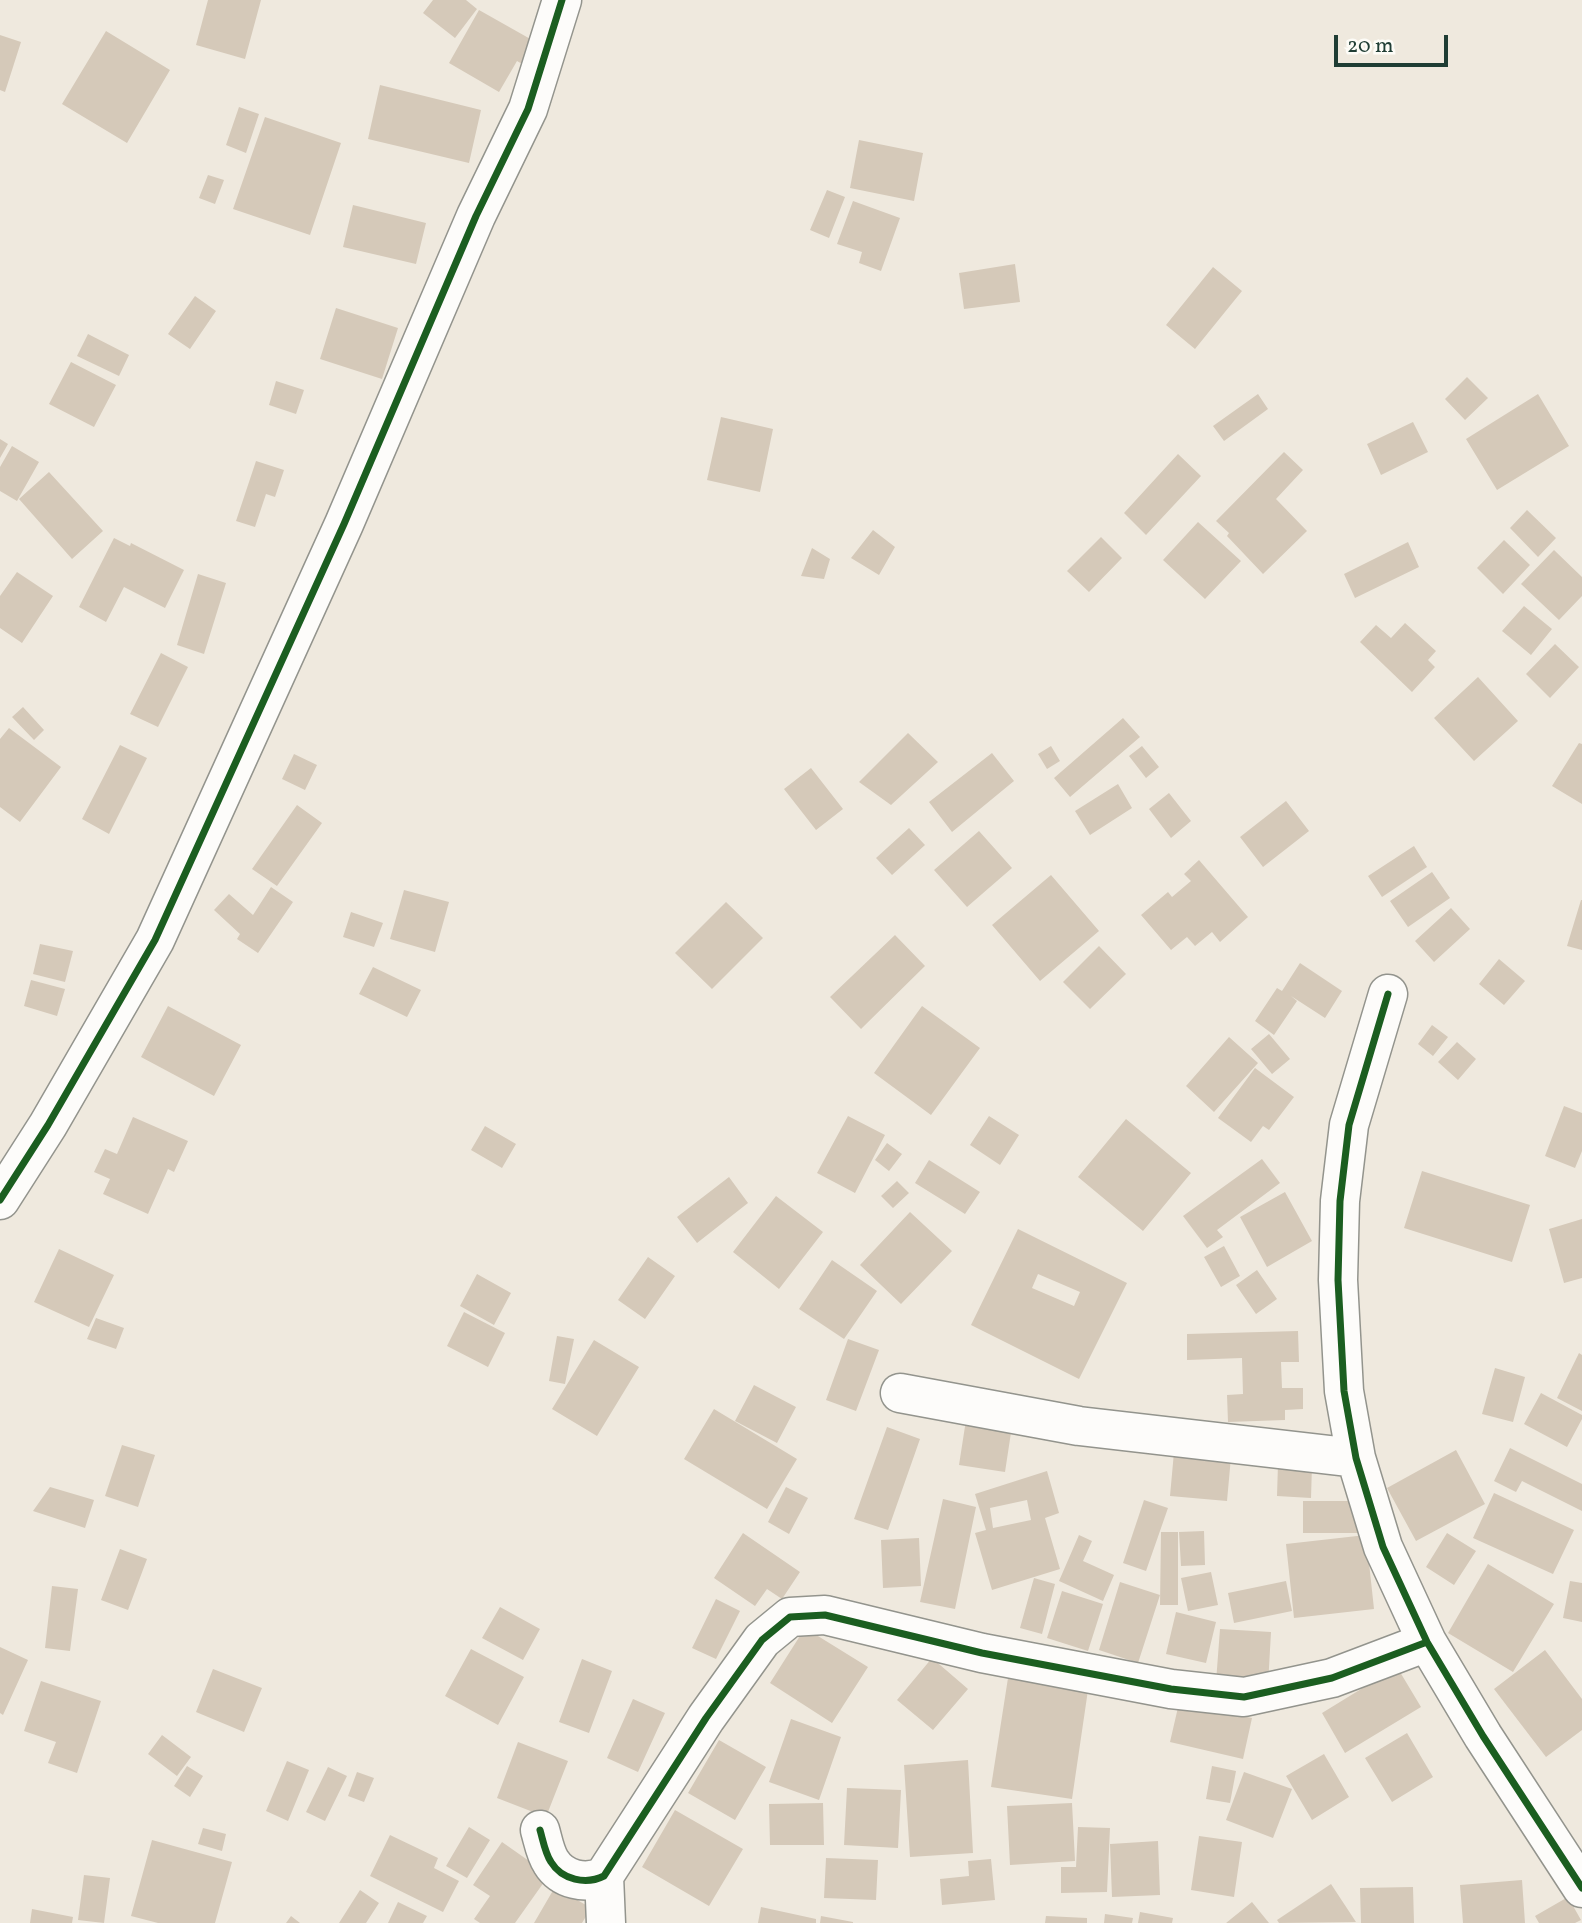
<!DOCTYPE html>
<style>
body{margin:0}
#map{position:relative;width:1582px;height:1923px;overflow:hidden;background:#efe9de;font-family:Vollkorn,serif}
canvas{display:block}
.scale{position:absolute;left:1334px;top:35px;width:114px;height:32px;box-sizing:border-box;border:4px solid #1f3d34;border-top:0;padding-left:9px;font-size:21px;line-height:24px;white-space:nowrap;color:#1f3d34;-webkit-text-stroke:5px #fdfcf7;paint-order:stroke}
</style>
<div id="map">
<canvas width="1582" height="1923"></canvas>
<div class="scale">20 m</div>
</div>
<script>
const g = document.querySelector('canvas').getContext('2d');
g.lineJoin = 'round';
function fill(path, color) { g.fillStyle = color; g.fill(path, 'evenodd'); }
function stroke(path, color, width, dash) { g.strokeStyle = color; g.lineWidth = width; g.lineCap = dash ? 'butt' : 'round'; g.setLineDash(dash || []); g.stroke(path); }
fill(new Path2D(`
 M208,0H261L245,59L196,45Z
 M433,0H466L477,9L455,38L423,13Z
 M479,10L541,45L529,68L517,61L499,92L449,63Z
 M106,31L170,70L127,143L62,104Z
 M0,35L21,42L5,92L0,90Z
 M380,85L481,110L469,163L368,139Z
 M239,107L259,114L246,153L226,145Z
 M265,117L341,143L310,235L233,209Z
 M859,140L923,153L914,201L850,188Z
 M208,175L224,180L215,204L199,198Z
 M827,190L845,197L829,238L810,230Z
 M853,201L900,218L881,271L859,263L862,252L837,244Z
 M353,205L426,223L416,264L343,247Z
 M1015,264L1020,302L964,309L959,273Z
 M1213,267L1242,291L1195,349L1166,325Z
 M195,296L216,311L190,349L168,334Z
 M336,308L398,328L382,379L320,359Z
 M88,334L129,355L119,376L77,356Z
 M71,362L116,385L94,427L49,404Z
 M1467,377L1488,398L1465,420L1445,399Z
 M276,381L304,390L296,414L269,405Z
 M1258,394L1268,409L1224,441L1213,426Z
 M1538,394L1569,446L1497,490L1466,439Z
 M721,417L773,429L760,492L707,480Z
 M1413,422L1428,452L1381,475L1367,444Z
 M0,439L8,444L0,458Z
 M12,446L39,462L17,501L0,491V467Z
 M1284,452L1303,470L1276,499L1307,531L1263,574L1227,536L1229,533L1216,521Z
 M1178,454L1201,476L1146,535L1124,513Z
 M256,461L284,470L275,497L266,494L255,527L236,521Z
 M49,472L103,531L72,559L19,499Z
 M1527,510L1556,538L1538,557L1510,528Z
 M1198,522L1241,561L1205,599L1163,560Z
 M873,530L895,547L879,575L851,558Z
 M1101,537L1122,558L1089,592L1067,571Z
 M114,538L130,546L131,543L184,570L165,608L124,587L106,622L79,607Z
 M1504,540L1530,565L1503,594L1477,568Z
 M1408,542L1419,567L1355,598L1344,574Z
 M812,548L830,559L824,579L801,576Z
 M1554,550L1582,577V596L1559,620L1521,584Z
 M17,572L53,596L22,643L0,628V596Z
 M198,574L226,583L204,654L177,645Z
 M1524,606L1552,629L1531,655L1502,631Z
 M1405,623L1436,651L1428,660L1435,667L1412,692L1360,642L1376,625L1391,638Z
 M1555,644L1579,667L1550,698L1526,674Z
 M161,653L188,667L158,727L130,714Z
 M1478,677L1518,721L1474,761L1434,718Z
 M23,707L44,730L34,740L12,717Z
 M1123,718L1140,737L1070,797L1054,778Z
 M9,728L61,767L20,822L0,807V739Z
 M908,733L938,762L891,805L859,782Z
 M1579,743L1582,744V804L1552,786Z
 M120,745L147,758L109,834L82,819Z
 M1051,746L1060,761L1047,769L1038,754Z
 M1142,746L1159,767L1146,778L1129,756Z
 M992,753L1014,781L952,832L929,802Z
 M294,754L317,765L305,790L282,779Z
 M811,768L843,809L816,830L784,789Z
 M1118,784L1132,808L1090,835L1075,811Z
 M1169,793L1191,821L1171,838L1149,809Z
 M1286,801L1309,831L1263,867L1240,837Z
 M297,805L322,823L277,886L252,869Z
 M909,828L925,845L892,875L876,858Z
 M979,831L1012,868L967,907L934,870Z
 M1414,846L1427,867L1382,897L1368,876Z
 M1199,860L1248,917L1220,942L1212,932L1195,946L1187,937L1171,950L1141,915L1168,892L1172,897L1191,881L1184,874Z
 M1432,872L1450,898L1408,927L1390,901Z
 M1051,875L1099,931L1040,981L992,925Z
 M271,887L293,902L258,953L237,939L240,934L214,910L229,894L253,915Z
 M404,890L449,902L435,952L390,939Z
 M1581,900H1582V950L1567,946Z
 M726,902L763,938L712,989L675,953Z
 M1451,908L1470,929L1434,962L1415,941Z
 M351,912L383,923L374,947L343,937Z
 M895,935L925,966L861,1029L830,997Z
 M40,944L73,951L65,982L33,974Z
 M1099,946L1126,974L1090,1009L1063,982Z
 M1499,959L1525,981L1504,1005L1479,984Z
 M1300,963L1342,991L1325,1018L1291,996L1297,1001L1274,1035L1255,1021L1277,988L1282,991Z
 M373,967L421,990L407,1017L359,994Z
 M31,980L65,989L57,1016L24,1006Z
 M168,1006L241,1045L214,1096L141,1057Z
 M922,1006L980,1048L931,1115L874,1073Z
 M1432,1025L1448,1037L1433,1056L1418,1044Z
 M1269,1034L1290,1059L1272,1074L1251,1049Z
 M1229,1037L1258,1063L1214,1112L1186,1086Z
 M1457,1042L1476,1059L1458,1080L1438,1062Z
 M1255,1068L1294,1097L1269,1130L1263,1126L1251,1142L1218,1118Z
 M1564,1106L1582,1113V1151L1575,1168L1545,1156Z
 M848,1116L885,1135L855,1193L817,1173Z
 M989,1116L1019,1135L1000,1165L970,1145Z
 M133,1117L188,1141L174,1172L168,1169L148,1214L103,1194L110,1179L94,1172L105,1149L117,1154Z
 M1126,1119L1191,1173L1143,1231L1078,1177Z
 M485,1126L516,1144L502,1168L471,1150Z
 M887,1143L902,1154L889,1171L875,1160Z
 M1262,1159L1280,1183L1217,1230L1223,1237L1207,1248L1183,1216Z
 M929,1160L980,1192L965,1214L915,1183Z
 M1422,1171L1530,1205L1512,1262L1404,1228Z
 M729,1177L748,1203L697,1243L677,1217Z
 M897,1181L909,1193L893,1208L881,1196Z
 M1285,1192L1312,1241L1267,1267L1240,1217Z
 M776,1196L823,1232L779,1289L733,1252Z
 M910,1212L952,1251L901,1304L860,1265Z
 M1582,1219V1278L1564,1283L1549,1229Z
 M1018,1229L1127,1283L1079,1379L971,1325ZM1038,1274L1080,1292L1074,1306L1032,1288Z
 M1224,1246L1240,1276L1221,1287L1204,1257Z
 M59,1249L114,1275L89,1327L34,1302Z
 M648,1257L675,1276L645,1319L618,1300Z
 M832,1260L877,1291L844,1339L799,1309Z
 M1257,1270L1277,1299L1256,1314L1236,1285Z
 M477,1274L511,1293L494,1325L460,1306Z
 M464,1312L505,1333L488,1367L447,1346Z
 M96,1318L124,1328L116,1349L87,1339Z
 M1298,1331L1299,1362H1281L1282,1388H1303V1409L1285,1410V1420L1228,1422L1227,1395L1243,1394L1242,1358L1187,1360V1334Z
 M557,1336L574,1339L565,1384L549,1381Z
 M848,1339L879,1350L856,1411L826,1400Z
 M594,1340L639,1367L597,1436L552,1409Z
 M1579,1353L1582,1355V1411L1557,1398Z
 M1495,1368L1525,1377L1513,1422L1482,1414Z
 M754,1385L796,1407L777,1443L735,1421Z
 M1541,1393L1582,1415V1419L1567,1447L1524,1424Z
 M714,1409L797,1459L767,1509L684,1459Z
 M966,1420L1012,1426L1005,1472L959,1465Z
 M887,1427L920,1439L888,1530L854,1519Z
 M122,1445L155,1455L138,1507L105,1496Z
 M1510,1448L1582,1484V1511L1522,1481L1516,1492L1494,1481Z
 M1456,1450L1485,1504L1416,1541L1387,1488Z
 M1174,1452L1231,1457L1227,1501L1170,1496Z
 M1278,1464L1312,1465L1311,1498L1277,1496Z
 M1047,1471L1059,1513L1045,1518L1060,1569L992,1590L975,1533L986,1530L975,1494ZM1027,1500L1031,1520L993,1528L990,1508Z
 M50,1487L94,1500L85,1528L33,1511Z
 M786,1487L808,1498L789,1534L768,1522Z
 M1494,1493L1574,1530L1553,1574L1473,1538Z
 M943,1499L976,1507L955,1609L920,1602Z
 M1144,1500L1168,1508L1146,1571L1123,1563Z
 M1303,1501H1367V1533H1303Z
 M1204,1531L1205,1565L1181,1566L1179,1532Z
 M1161,1532H1178V1605H1160Z
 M743,1533L800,1572L782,1599L767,1589L755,1606L714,1578Z
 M1447,1533L1476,1551L1454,1585L1426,1567Z
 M1079,1535L1092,1541L1083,1561L1114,1575L1103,1601L1059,1581Z
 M1366,1535L1374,1609L1294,1618L1286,1544Z
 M919,1538L921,1586L883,1588L881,1540Z
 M120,1549L147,1559L128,1610L101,1600Z
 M1488,1564L1554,1604L1513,1672L1448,1633Z
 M1211,1572L1218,1605L1188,1611L1181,1578Z
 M1034,1578L1055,1584L1042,1634L1020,1628Z
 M1286,1581L1292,1611L1234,1623L1228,1593Z
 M1570,1581L1582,1583V1622L1563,1618Z
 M1120,1582L1160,1595L1138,1663L1099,1650Z
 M52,1586L78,1589L70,1651L45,1648Z
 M1062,1591L1103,1604L1088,1651L1047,1638Z
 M716,1599L740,1611L716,1659L692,1648Z
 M500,1607L540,1629L523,1660L482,1638Z
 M1176,1612L1216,1622L1206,1663L1166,1654Z
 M805,1628L868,1667L832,1723L770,1683Z
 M1220,1629L1271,1632L1268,1685L1216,1682Z
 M0,1647L28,1660L3,1715L0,1713Z
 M471,1649L524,1677L498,1725L445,1696Z
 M1545,1650L1582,1699V1730L1546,1757L1494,1689Z
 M932,1658L968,1689L933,1730L897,1700Z
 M582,1659L612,1671L589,1733L559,1722Z
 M1397,1667L1421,1707L1345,1753L1322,1713Z
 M213,1669L262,1688L244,1732L196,1712Z
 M1008,1678L1088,1690L1072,1799L991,1787Z
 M41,1681L101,1701L77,1773L48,1763L56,1742L24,1731Z
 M633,1699L665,1713L638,1772L607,1758Z
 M1179,1703L1252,1718L1243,1759L1170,1742Z
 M791,1719L841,1737L819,1800L769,1782Z
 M1407,1733L1433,1777L1392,1802L1365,1758Z
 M162,1735L191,1757L177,1776L148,1754Z
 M719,1740L766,1767L735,1820L688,1793Z
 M518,1742L568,1761L546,1817L497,1798Z
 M1324,1754L1349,1797L1312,1820L1286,1776Z
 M968,1760L973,1853L910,1857L904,1765Z
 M287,1761L309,1770L288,1821L266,1811Z
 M187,1766L203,1776L190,1797L174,1786Z
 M1212,1766L1236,1771L1230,1803L1206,1799Z
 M328,1767L347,1776L325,1821L306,1812Z
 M357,1772L374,1778L364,1802L348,1796Z
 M1244,1772L1292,1789L1273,1838L1226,1820Z
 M847,1788L901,1790L898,1848L844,1845Z
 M823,1803L824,1845H770L769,1804Z
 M1072,1803L1075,1861L1010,1865L1007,1806Z
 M675,1810L743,1849L709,1906L642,1867Z
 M469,1827L490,1840L467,1878L446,1866Z
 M1078,1827L1110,1828L1107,1892L1061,1893V1867H1076Z
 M203,1828L226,1834L222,1851L198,1844Z
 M390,1835L438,1858L434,1868L459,1881L443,1912L370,1876Z
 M1199,1836L1242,1842L1234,1897L1191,1890Z
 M152,1840L232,1862L215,1923H158L131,1916Z
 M1158,1841L1160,1895L1112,1897L1110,1844Z
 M502,1842L549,1875L515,1923H480L474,1919L490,1896L473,1885Z
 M826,1858L878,1860L876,1900L824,1898Z
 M991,1859L995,1900L942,1905L940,1879L969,1876L968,1861Z
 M84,1875L110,1878L104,1923L78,1920Z
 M1522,1880L1525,1923H1463L1460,1885Z
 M1331,1884L1356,1922L1279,1923L1277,1920Z
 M555,1887L591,1908L582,1923H534Z
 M1413,1887L1414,1923H1361L1360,1888Z
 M360,1890L379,1903L366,1923H339Z
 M1568,1897L1581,1920L1575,1923H1539L1535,1916Z
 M398,1902L427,1916L423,1923H388Z
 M1252,1902L1269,1923H1226Z
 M761,1907L816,1919V1923H758Z
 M32,1909L73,1917L72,1923H30Z
 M1140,1912L1173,1918L1172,1923H1138Z
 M1105,1914L1133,1918L1132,1923H1104Z
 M291,1916L300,1923H286Z
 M821,1916L853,1922V1923H820Z
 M1046,1916L1087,1918V1923H1045Z`), '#d5c9b9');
const minor = new Path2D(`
 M1388,994L1349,1125L1340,1201L1338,1280L1344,1391L1356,1458L1383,1547L1427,1642L1483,1736L1582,1888
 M0,1200L48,1125L155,940L344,524L476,216L528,109L562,0
 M900,1393L1079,1426L1356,1458
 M540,1830C543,1840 545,1853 551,1862C562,1880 586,1885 604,1876L706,1718L762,1640L790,1617L825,1615L982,1653L1171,1689L1244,1697L1332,1678L1427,1642
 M604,1876L606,1923`);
stroke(minor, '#93948d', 41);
stroke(minor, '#fdfcfa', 38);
stroke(new Path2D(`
 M1388,994L1349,1125L1340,1201L1338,1280L1344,1391L1356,1458L1383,1547L1427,1642L1483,1736L1582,1888
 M0,1200L48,1125L155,940L344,524L476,216L528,109L562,0
 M540,1830C543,1840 545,1853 551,1862C562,1880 586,1885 604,1876L706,1718L762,1640L790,1617L825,1615L982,1653L1171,1689L1244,1697L1332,1678L1427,1642`), '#1b5e20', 7);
</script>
